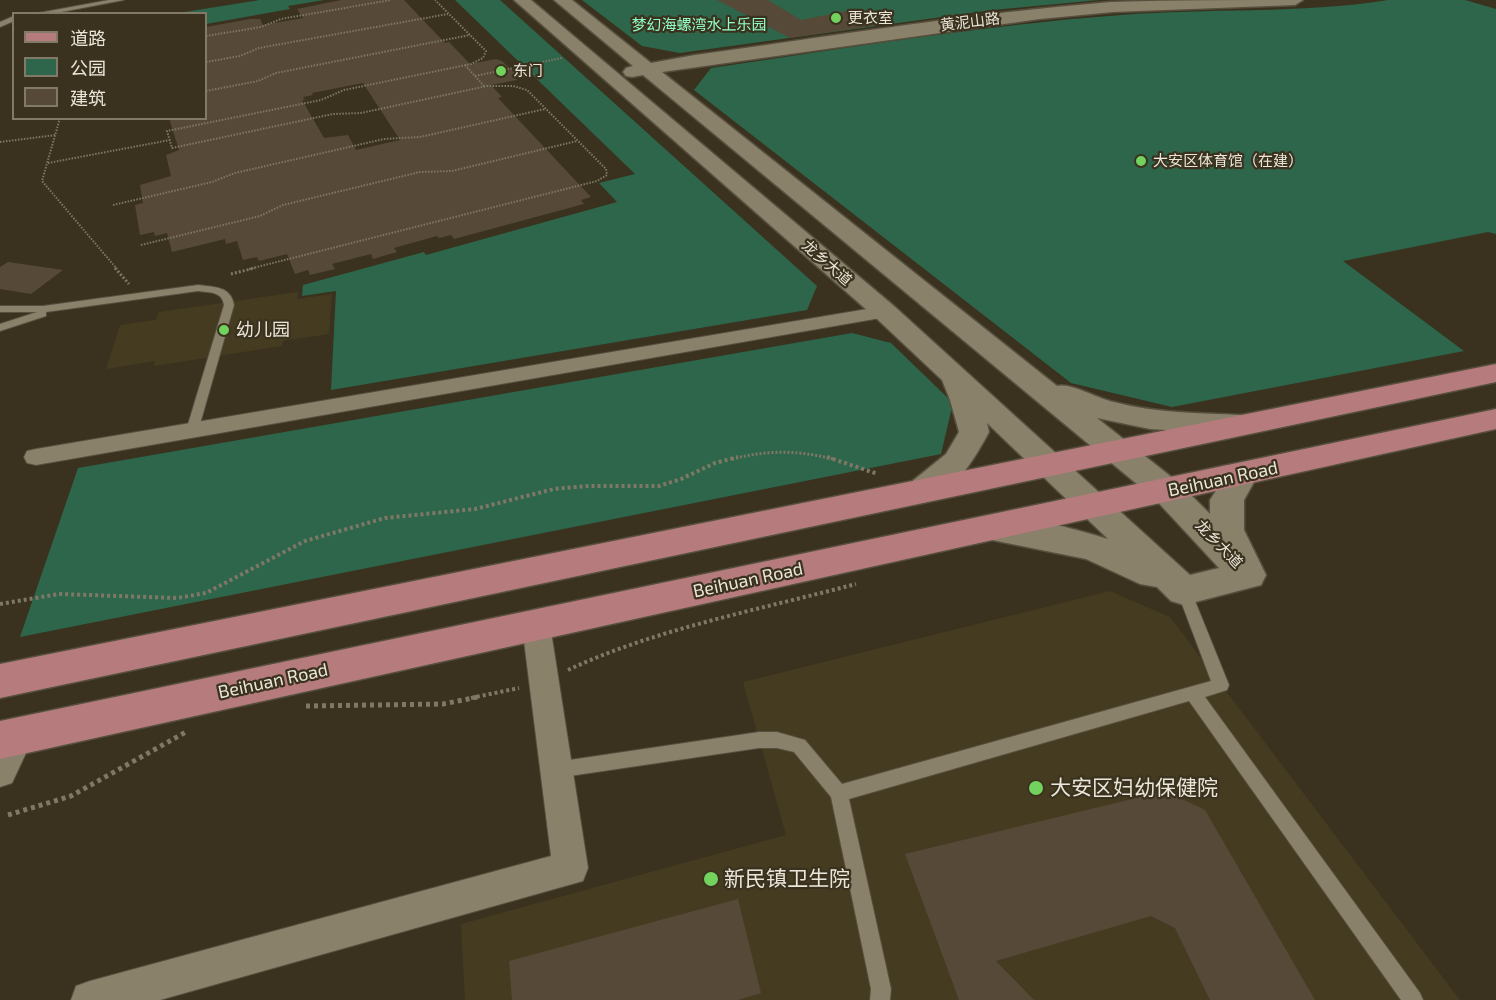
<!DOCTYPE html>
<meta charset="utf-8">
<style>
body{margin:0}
#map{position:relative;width:1496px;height:1000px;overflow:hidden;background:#3a321e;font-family:"Exo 2","Noto Sans SC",sans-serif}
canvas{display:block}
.legend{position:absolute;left:12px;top:12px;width:195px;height:108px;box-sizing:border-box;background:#3a321e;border:2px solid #817a69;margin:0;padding:8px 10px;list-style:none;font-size:18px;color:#ebe6da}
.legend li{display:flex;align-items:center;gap:12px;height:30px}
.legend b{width:30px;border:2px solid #817a69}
</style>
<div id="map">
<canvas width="1496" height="1000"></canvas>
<ul class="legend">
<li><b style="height:8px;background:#b57b7d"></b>道路</li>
<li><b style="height:16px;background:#2d664b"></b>公园</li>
<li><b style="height:16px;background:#574937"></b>建筑</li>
</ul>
</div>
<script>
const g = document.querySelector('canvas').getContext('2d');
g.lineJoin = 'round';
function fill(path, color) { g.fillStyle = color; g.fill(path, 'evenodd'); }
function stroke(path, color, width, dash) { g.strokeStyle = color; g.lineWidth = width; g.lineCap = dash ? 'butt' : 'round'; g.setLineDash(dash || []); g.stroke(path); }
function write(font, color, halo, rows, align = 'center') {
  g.font = font + ' "Exo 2","Noto Sans SC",sans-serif'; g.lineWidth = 4.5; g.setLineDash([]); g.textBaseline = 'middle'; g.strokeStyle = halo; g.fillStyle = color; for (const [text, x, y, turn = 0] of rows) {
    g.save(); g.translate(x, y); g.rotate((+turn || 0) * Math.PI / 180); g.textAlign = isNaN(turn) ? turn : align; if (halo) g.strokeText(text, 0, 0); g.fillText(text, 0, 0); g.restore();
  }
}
fill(new Path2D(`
 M298,292L297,299L332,294L329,334L283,341L282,346L154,366L155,361L106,369L120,325L156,320L159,312Z
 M1110,591L1170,617L1460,1000H465L461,924L786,835L743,682Z`), '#453b20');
fill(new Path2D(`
 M260,0H324L288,6L290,9L206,24V14L178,13Z
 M455,0H500L817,286L807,310L331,390L336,291L302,296L303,285L424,252L426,255L617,202L599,183L635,174Z
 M582,0H1099L993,10L680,53L642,46Z
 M1388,0H1465L1496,9V234L1488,232L1343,261L1464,351L1172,407L1071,383L694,90L711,68C847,48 984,25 1121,15C1210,8 1300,14 1388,0Z
 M852,333L891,343L953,403L941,454L20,637L78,468Z`), '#2d664b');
fill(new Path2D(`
 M341,0H404L445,43L449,42L470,64L496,59L502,61L518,76L515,77L517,80L491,85L502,97L498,98L591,197L581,200L584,204L454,239L451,235L439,238L437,236L394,248L397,252L373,259L371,254L332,264L335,269L310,275L308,270L295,274L287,254L259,261L257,257L243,260L237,241L226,244L225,239L172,252L167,233L155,236L154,232L140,235L135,205L143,203L140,185L171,176L166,155L179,150L169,118H206V27L250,19H260L263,25L303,18L297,9ZM363,83L400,140L356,150L348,135L324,138L302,100H305L303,97L313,95L312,93Z
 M717,0H768L801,20L846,11L878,25L790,38Z
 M8,262L63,270L31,294L0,289V267Z
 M1165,791L1205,810L1315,1000H1210L1175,928L1151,916L996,961L1034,1000H959L905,854Z
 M738,899L761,993L738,1000H512L509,961Z`), '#574937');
const lane = new Path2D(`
 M109,0H124L51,14H33Z
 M14,16V21L0,27V22Z
 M198,285C214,287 231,286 234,305L198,431L192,435L186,431L224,305C222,291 210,293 198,291L46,312V316L0,331V324L37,312H0V306H43Z
 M1184,585L1189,587L1191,591L1229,685L1227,690L1205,697L1420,993L1423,1000H1401L1189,701L849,799L891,989L890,1000H870L871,989L831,797L794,752L777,748H759L556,778L550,776L547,770L550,764L556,762L759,732H777L805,740L842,784L1211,681L1177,591L1179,587Z`);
const street = new Path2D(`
 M885,306L892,308L895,312L892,316L36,465L27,463L24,457L27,451L36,449Z
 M536,613L546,617L550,625L588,868L583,881L160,1000H71L76,986L90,981L551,856L522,625L526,617Z
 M18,721L29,726L34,736L12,783L0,787V739L7,726Z`);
const secondary = new Path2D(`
 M514,0H531L894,306L1190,575L1219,568L1155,499L643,75L632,77L626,76L623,72L626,68L633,66L554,0H572L651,63L695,55C833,36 972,13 1111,2C1175,0 1239,0 1303,0L1295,5L1113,12L1040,19L662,72L1057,386C1070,382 1099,399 1114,402C1155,413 1199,413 1242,415L1253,418L1257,425L1253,432L1242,435L1150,429L1097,418L1179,483L1210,514V500L1231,467L1242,464L1253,467L1258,475L1244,500V530L1266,575L1261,585L1184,605L1171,601L1157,587L1140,584L1086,559L977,537L972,528L977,519C1007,510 1077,529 1108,539L987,423L989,432C975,458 946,510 910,499L906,491L910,483L946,454L959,432L950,400L942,380L876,318Z`);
const primary = new Path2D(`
 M1496,364V382L0,698V664Z
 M1496,409V429L0,759V721Z`);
stroke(lane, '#564f3e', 2);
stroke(street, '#564f3e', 2);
stroke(secondary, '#564f3e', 3);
stroke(primary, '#564f3e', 3);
stroke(new Path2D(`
 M206,36L261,27L281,19L391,0
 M206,62L240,56L259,48L448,14
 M465,65L484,86
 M475,76L562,58
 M206,91L258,81L276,73L470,35
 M60,118L42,181L117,269
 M0,142L56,135
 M48,163L170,140
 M113,205L212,182L235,173L384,139L420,137L545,109
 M141,245L260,216L283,205L420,172L452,171L577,141
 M249,269L597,181L607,175L606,169L527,90L513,86H487L361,113L333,114L172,148L167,131L321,100L344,90L471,64L483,58L486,51L435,0`), '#7f7867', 2, [1.5, 1.5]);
stroke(new Path2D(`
 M115,268L129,284
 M231,274L255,268
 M732,459C768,450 797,450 833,459`), '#7f7867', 3, [2, 2]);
stroke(new Path2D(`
 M827,457L878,474
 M0,604L59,594L177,598L206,593L305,541L385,518L475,509L554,489L589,486H659L681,479L715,463L738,457
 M568,670C655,629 762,609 856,584
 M471,698L519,688`), '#7f7867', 4, [3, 3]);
stroke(new Path2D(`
 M306,706L443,704L478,697
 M8,815L71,796L186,732`), '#7f7867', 5, [4, 4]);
fill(lane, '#8a816b');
fill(street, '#8a816b');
fill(secondary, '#8a816b');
fill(primary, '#b57b7d');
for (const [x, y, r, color] of [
 [836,18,6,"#72d25d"],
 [501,71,6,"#72d25d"],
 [1141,161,6,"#72d25d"],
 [224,330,6,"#72d25d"],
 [1036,788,8,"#72d25d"],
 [711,879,8,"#72d25d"]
]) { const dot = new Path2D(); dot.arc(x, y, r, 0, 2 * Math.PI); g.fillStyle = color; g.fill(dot); stroke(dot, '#3a321e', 2); }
write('15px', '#ebe6da', '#3a321e', [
 ["更衣室",848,18],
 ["东门",513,71],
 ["大安区体育馆（在建）",1153,161]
], 'left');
write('15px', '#ebe6da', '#3a321e', [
 ["黄泥山路",970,22,-7],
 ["龙乡大道",827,263,41],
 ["龙乡大道",1219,544,46]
]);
write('15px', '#91fec7', '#3a321e', [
 ["梦幻海螺湾水上乐园",699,25]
]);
write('18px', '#ebe6da', '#3a321e', [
 ["幼儿园",236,330]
], 'left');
write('18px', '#ebe6da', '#3a321e', [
 ["Beihuan Road",1223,479,-12],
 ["Beihuan Road",748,580,-12],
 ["Beihuan Road",273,681,-12]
]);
write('21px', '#ebe6da', '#3a321e', [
 ["大安区妇幼保健院",1050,788],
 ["新民镇卫生院",724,879]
], 'left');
</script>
